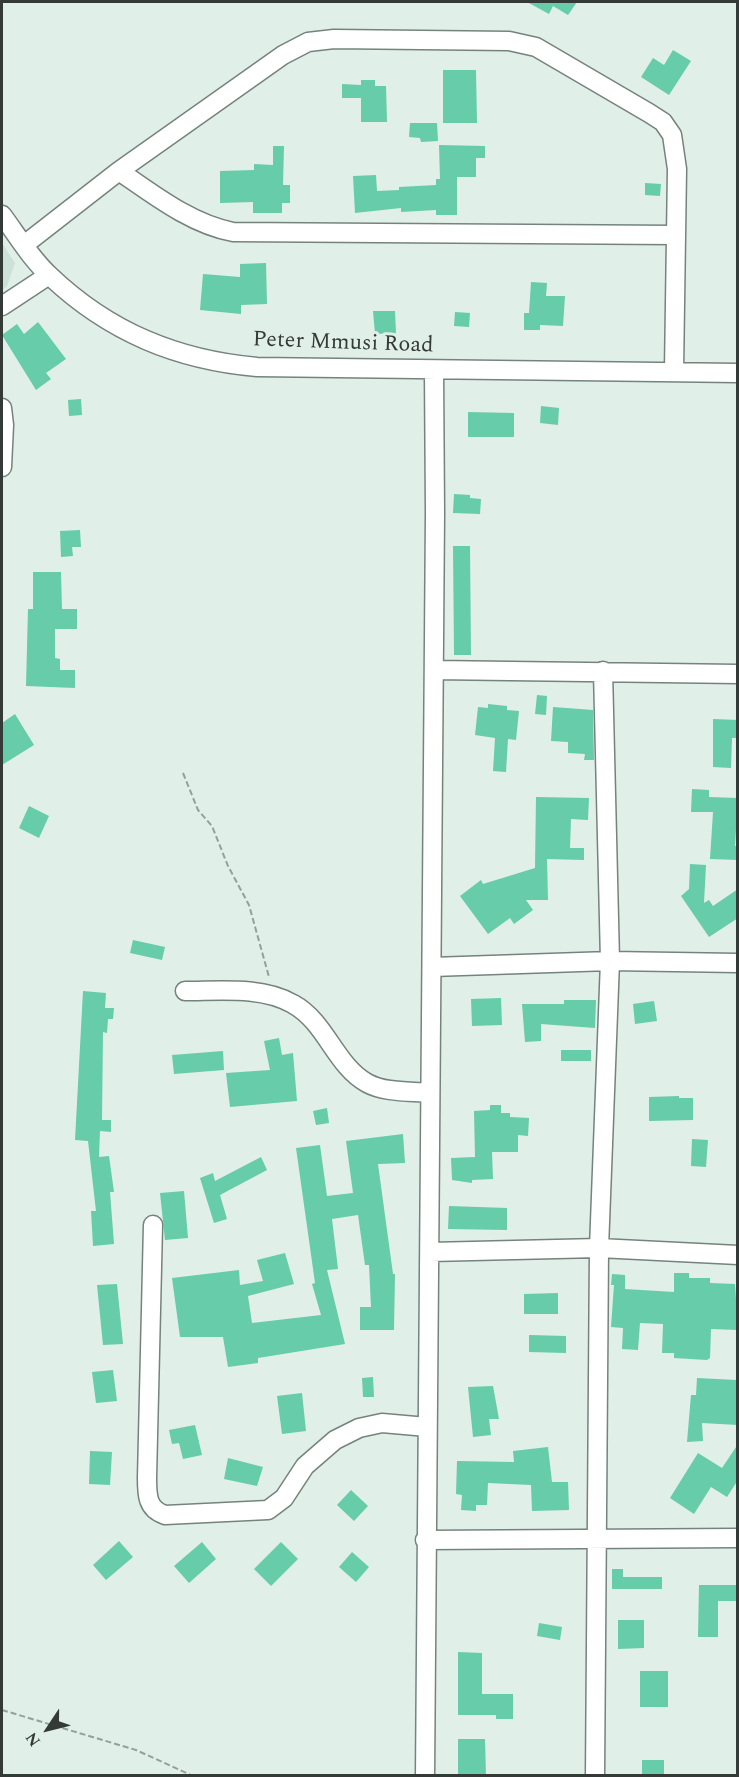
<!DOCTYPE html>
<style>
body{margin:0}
#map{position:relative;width:739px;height:1777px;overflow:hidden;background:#e0efe8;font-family:Spectral,serif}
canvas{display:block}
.frame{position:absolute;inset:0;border:3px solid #343a37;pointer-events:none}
.north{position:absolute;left:18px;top:1699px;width:60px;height:60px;-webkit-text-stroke:4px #e0efe8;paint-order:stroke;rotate:235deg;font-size:16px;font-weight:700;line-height:24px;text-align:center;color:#343a37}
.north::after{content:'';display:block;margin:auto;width:21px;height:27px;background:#343a37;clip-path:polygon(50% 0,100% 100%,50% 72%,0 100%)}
</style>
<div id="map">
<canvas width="739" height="1777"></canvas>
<div class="frame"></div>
<div class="north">N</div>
</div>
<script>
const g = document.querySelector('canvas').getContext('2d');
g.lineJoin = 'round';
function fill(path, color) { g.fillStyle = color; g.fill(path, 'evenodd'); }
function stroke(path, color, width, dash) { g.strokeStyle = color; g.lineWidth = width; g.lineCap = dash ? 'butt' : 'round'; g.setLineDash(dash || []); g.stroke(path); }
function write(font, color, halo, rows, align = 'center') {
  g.font = font + ' Spectral,serif'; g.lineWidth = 6; g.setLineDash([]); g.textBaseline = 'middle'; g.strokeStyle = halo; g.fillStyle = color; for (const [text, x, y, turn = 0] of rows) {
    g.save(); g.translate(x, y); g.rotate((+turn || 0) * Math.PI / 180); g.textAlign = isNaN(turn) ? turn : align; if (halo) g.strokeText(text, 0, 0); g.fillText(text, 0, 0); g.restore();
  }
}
fill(new Path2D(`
 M2,243L15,263L7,286L2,290Z`), '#cce2d9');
fill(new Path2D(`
 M527,2H577L568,15L553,6L549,14Z
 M673,50L691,61L669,95L641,77L653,58L664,65Z
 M443,70H476L477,123H443Z
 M361,80H375V86H386L387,122H361V98H342V84L361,85Z
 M410,123H437L438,141L421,142L420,138L409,137Z
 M439,145L485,146V158H476V177H457V215H436V210L401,212V208L355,213L353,176L376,175L377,191L399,190V187L436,185V179H440Z
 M273,146H284L283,185H290V203H282V213H253V202L220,203V171L254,170V164L273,165Z
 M645,183L661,184L660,196L645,195Z
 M266,263L267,304L241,305V314L200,310L203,274L240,277V264Z
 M531,282L547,283L546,296H565L563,326L540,325V330H524V313H529Z
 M373,311H395L396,333L375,334Z
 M455,312L470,313L469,327L454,326Z
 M38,322L66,359L46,373L51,379L36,390L2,335L17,324L24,334Z
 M81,399L82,415L69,416L68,400Z
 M541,406L559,408L558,425L540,423Z
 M468,412L514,413V437H468Z
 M454,494L470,495V498L481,499L480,514L453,513Z
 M80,530L81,547H72L73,556L61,557L60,531Z
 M453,546H470L471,655H454Z
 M33,572H61L62,609H77V629H55V658L60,659V670H75V688L26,686L28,609H33Z
 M537,695L547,696L546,715L535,714Z
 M488,704L507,706V710L519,711L516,740L508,739L506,772L493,771L495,738L475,735L478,707L488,708Z
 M553,707L593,710L594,760H584L585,754L568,753V742L551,741Z
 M15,714L34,745L2,765V723Z
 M713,719L738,720V738H732L731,768L713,767Z
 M692,789L709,790V797L738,798L735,846H738V860L710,859L713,812H691Z
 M536,797L589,798L588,820L571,819L570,848H584V860L547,859L548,900H526L533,910L514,924L510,918L488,934L460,896L481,880L483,884L535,868Z
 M29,806L49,816L39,838L19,828Z
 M690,864L706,865L704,903L709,900L713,906L738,889V918L709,937L681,896L689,889Z
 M133,940L165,947L162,960L130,953Z
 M83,991L106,993L105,1008H114L113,1019H108L107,1033L103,1032L102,1120H111V1132L100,1131L99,1157L109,1156L114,1192H110L114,1244L93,1246L91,1211H96L88,1141L75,1140Z
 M501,998L502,1025L472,1026L471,999Z
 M564,1000H596L595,1028L541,1024V1041L525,1042L522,1004H564Z
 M654,1001L657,1021L635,1024L633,1004Z
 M279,1038L282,1055L293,1053L297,1101L230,1107L226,1073L270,1070L264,1041Z
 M561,1050H591V1061H561Z
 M223,1051L224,1070L174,1074L172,1055Z
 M679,1096V1098H693V1120L649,1121V1097Z
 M490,1105H501V1113H510V1117L529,1118L528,1136L518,1135V1152H492L493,1179L472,1180V1183L452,1180L451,1158L475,1157L474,1111L490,1110Z
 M327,1108L329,1123L316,1125L313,1111Z
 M403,1134L405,1163L378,1164L393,1274H395L394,1330H360V1307H371L369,1265H365L358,1215L332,1219L338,1269L327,1270L345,1344L258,1358V1363L228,1367L223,1337H180L172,1278L239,1270L240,1285L263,1281L257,1260L285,1253L294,1284L248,1296L252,1323L321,1315L312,1284L315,1283L296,1148L320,1145L327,1196L353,1193L346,1141Z
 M692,1139L708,1140L706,1167L691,1166Z
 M261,1157L267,1170L220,1195L227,1219L214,1223L200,1178L213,1173L215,1181Z
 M184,1191L188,1238L165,1240L160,1193Z
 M449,1206L507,1208V1230L448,1229Z
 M674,1273H689V1278H710V1283L735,1284L738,1330L711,1329L710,1358L707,1360L674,1358V1353H662L663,1324L640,1323L638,1350L622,1349L623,1328L611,1327L614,1285H611L612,1274L625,1275V1289L674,1292Z
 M117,1284L123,1344L103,1345L97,1285Z
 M558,1293V1314H524V1294Z
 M529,1335L566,1336V1353L529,1352Z
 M113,1370L117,1401L96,1403L92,1372Z
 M373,1377L374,1397H363L362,1378Z
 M697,1378L737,1380L738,1425L702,1423L703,1441L687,1442L691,1395H696Z
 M493,1386L499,1419H489L491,1435L473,1437L468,1387Z
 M302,1393L306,1431L282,1434L277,1396Z
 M195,1425L202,1455L183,1459L179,1443L172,1444L169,1430Z
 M738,1444V1480L727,1497L711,1487L694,1514L670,1498L698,1453L722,1468Z
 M548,1447L552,1482H568L569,1510L532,1511L531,1485L488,1483L487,1505H476V1511L461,1510L462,1495L456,1494L457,1461L514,1462L513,1451Z
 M90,1451L112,1452L110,1485L89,1484Z
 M228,1458L263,1467L257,1486L224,1479Z
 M351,1490L368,1506L354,1521L337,1505Z
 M119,1541L133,1557L106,1580L93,1565Z
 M202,1542L216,1559L189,1583L174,1566Z
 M281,1542L298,1559L271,1586L254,1569Z
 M352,1552L369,1567L356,1582L339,1567Z
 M612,1569H623V1577H662V1589H612Z
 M699,1585H738V1601H718V1637H698Z
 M618,1620H644V1648L618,1649Z
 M539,1623L562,1627L560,1640L537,1636Z
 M458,1652L482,1653V1694H513V1719H496V1715H458Z
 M640,1671H668V1707H640Z
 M458,1739H485L486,1776H458Z
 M642,1760H664V1776H642Z`), '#66cca9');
const minor = new Path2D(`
 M119,171C154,195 191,224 233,232L675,235
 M2,215C17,235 31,259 50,276C109,332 177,360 257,367L738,373
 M24,245L119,171L283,55L308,42L334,39L509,41L536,47L649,113L663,122L672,135L677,169L674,371
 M2,306L49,275
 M2,408L4,425L2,467
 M434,670L738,674
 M432,967L610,961L738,963
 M185,991C219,991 262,986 293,1004C326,1022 335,1065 367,1083C385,1093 411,1091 430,1093
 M153,1225L147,1478C147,1495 147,1509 165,1515L268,1510L284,1498L305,1466L335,1440L359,1428L382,1423L427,1427
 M430,1252L599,1248L738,1255
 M425,1540L738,1538
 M425,1776L435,513L434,371
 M595,1776L599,1248L610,961L603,671`);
stroke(minor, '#75837d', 21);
stroke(new Path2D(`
 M183,773L198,810L212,826L228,866L249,905L269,977
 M2,1710L136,1750L193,1776`), '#95a09b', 2, [6, 3]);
stroke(minor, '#fff', 18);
write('22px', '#343a37', '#e0efe8', [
 ["Peter Mmusi Road",343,344,2]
]);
</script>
